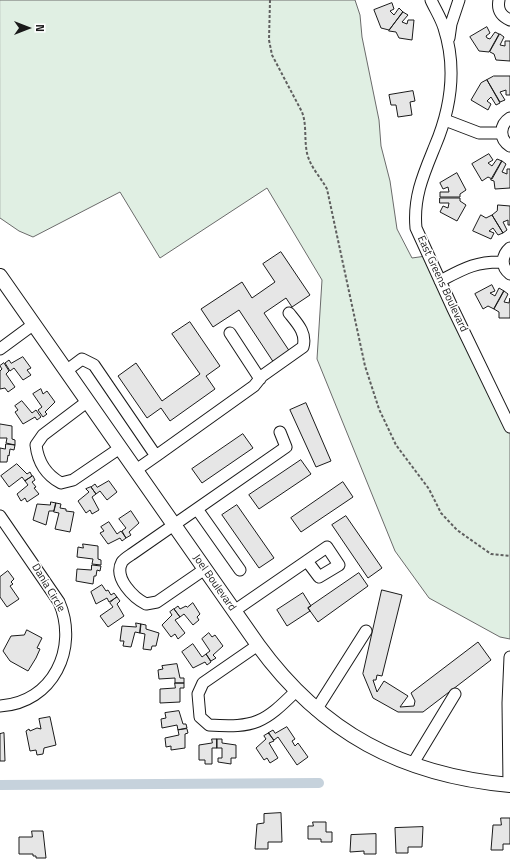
<!DOCTYPE html>
<style>
body{margin:0}
#map{position:relative;width:510px;height:867px;overflow:hidden;background:#fff;font-family:"Titillium Web",sans-serif}
canvas{display:block}
.north{position:absolute;left:8px;top:8px;width:40px;height:40px;-webkit-text-stroke:3px #fff;paint-order:stroke;rotate:90deg;font-size:11px;font-weight:700;line-height:16px;text-align:center;color:#1a1a1a}
.north::after{content:'';display:block;margin:auto;width:14px;height:18px;background:#1a1a1a;clip-path:polygon(50% 0,100% 100%,50% 72%,0 100%)}
</style>
<div id="map">
<canvas width="510" height="867"></canvas>
<div class="north">N</div>
</div>
<script>
const g = document.querySelector('canvas').getContext('2d');
g.lineJoin = 'round';
function fill(path, color) { g.fillStyle = color; g.fill(path, 'evenodd'); }
function stroke(path, color, width, dash) { g.strokeStyle = color; g.lineWidth = width; g.lineCap = dash ? 'butt' : 'round'; g.setLineDash(dash || []); g.stroke(path); }
function write(font, color, halo, rows, align = 'center') {
  g.font = font + ' "Titillium Web",sans-serif'; g.lineWidth = 3; g.setLineDash([]); g.textBaseline = 'middle'; g.strokeStyle = halo; g.fillStyle = color; for (const [text, x, y, turn = 0] of rows) {
    g.save(); g.translate(x, y); g.rotate((+turn || 0) * Math.PI / 180); g.textAlign = isNaN(turn) ? turn : align; if (halo) g.strokeText(text, 0, 0); g.fillText(text, 0, 0); g.restore();
  }
}
const green = new Path2D(`
 M0,0H355L360,15L362,37L379,120L381,146L390,181L397,229L412,258L426,256L510,427V639L500,637L429,598L395,551L317,359L322,280L267,188L160,258L120,192L33,237L19,231L0,218Z`);
fill(green, '#e0efe3');
stroke(green, '#6a6a6a', 1);
stroke(new Path2D(`
 M0,785L319,783`), '#c6d2dc', 10);
const building = new Path2D(`
 M392,3L394,9L390,11L394,15L399,8L403,12L389,30L381,28L374,10Z
 M403,12L408,15L402,22L407,24L408,20H414L412,40L399,38L396,32L389,31Z
 M487,27L490,33L486,36L487,38L490,39L495,32L499,34L489,52L479,51L470,37Z
 M500,34L504,37L500,45L505,46V41H510V61L496,60L494,54L490,52Z
 M494,76H510V95H506V90L500,92L505,100L500,102L487,80Z
 M487,80L500,103L496,105L491,97L487,101L491,104L488,110L471,100L481,83Z
 M413,91L415,101L410,102L412,115L398,117L396,105H391L389,95Z
 M489,154L493,160L488,163L492,166L497,159L502,161L492,179L488,177L482,181L472,164Z
 M502,161L506,164L502,172L507,174V169H510V188L495,189L494,181L491,180Z
 M457,173L466,190L460,194V197H440V192H449L448,187L443,189L440,183Z
 M440,198H460V201L466,205L457,221L440,212L443,206L448,208L449,203H440Z
 M498,205L510,206V225H508V220L503,222L507,230L503,233L492,215L497,211Z
 M481,215L486,218L492,215L503,233L498,235L493,228L489,231L494,233L491,239L473,231Z
 M281,252L310,295L292,307L286,298L264,313L290,352L274,363L239,310L213,327L201,309L242,282L252,298L275,282L263,264Z
 M492,285L495,291L490,293L495,296L499,288L504,291L494,309L488,306L483,309L475,294Z
 M504,291L508,294L504,302L509,303L510,298V318H499V312L494,309Z
 M190,322L220,366L206,376L215,389L170,421L161,408L147,418L118,376L136,363L162,401L200,374L172,334Z
 M23,357L31,368L27,370L31,375L23,380L14,368L10,371L5,363L9,360L11,363Z
 M4,363L9,371L6,374L15,387L8,392L5,388L0,389V371L2,369L0,366Z
 M41,389L43,394L47,391L55,402L45,412L47,414L43,417L38,410L42,407L33,394Z
 M22,401L32,413L36,410L41,417L37,420L35,417L23,424L15,412L18,410L15,406Z
 M306,403L331,461L316,467L290,410Z
 M0,424L12,426V439L15,440V445L6,443L7,438H0Z
 M243,434L253,448L202,483L192,469Z
 M6,444L15,445L14,450L10,449L9,456L8,455L7,462H0V448L5,449Z
 M301,460L311,474L259,509L249,495Z
 M17,464L27,474L30,472L32,476L25,481L22,477L9,487L1,476Z
 M33,476L35,480L32,482L36,487L34,488L39,494L27,502L25,498L21,501L17,494L28,485L25,481Z
 M109,481L117,492L107,500L100,491L96,494L91,487L95,484L97,487Z
 M343,482L353,497L301,532L291,518Z
 M91,487L96,494L92,497L99,510L92,514L90,510L86,513L78,501L89,492L86,489Z
 M51,502L56,503L54,511H49L46,525L33,520L37,504L50,505Z
 M56,503L61,504L60,508L66,509V511L74,512L70,532L55,529L59,513L54,512Z
 M237,505L274,558L259,568L222,515Z
 M131,511L139,523L129,532L131,535L126,538L122,531L126,528L119,519Z
 M346,516L382,568L368,578L332,525Z
 M109,522L117,534L121,531L126,538L122,541L120,538L108,544L100,533L104,531L101,527Z
 M83,544L98,546V559L101,560V565L92,564L93,559L77,557L78,547L83,548Z
 M92,565L101,566L100,571L97,570L96,576H94L93,584L76,581L77,569L91,570Z
 M8,571L14,579L11,582L13,584L10,586L19,599L7,607L0,597V577Z
 M359,573L368,586L318,622L308,608Z
 M102,585L106,591L108,590L111,595L114,593L117,597L109,602L107,598L96,604L91,592Z
 M382,590L402,595L382,676L377,675L376,680H373L377,692L384,681L408,696L400,707L414,706L415,701L411,693L478,642L491,660L423,712H398L373,698L363,674Z
 M303,593L311,606L308,608L310,611L287,626L277,610Z
 M117,597L120,601L117,604L124,616L108,627L100,616L113,607L110,603Z
 M193,603L200,614L197,617L199,620L193,625L184,614L180,617L174,609L178,606L180,609L186,606L187,607Z
 M174,609L180,617L175,620L185,633L178,639L175,634L171,637L162,625L172,615L170,612Z
 M136,623L141,624L140,633L135,632L131,647L123,646L124,641H120L122,626L136,627Z
 M141,624L146,625V629L159,633L156,646H152L151,650L143,649L145,634L140,633Z
 M27,630L42,638L37,648L40,649L36,658L28,671L10,661L3,651L11,636L24,635Z
 M209,633L212,637L215,635L223,646L213,655L216,658L211,661L206,654L210,651L202,639Z
 M193,644L202,657L206,654L211,662L207,665L205,662L193,668L182,652Z
 M177,664L180,678H184V683H175V678L159,679L158,670L163,669L162,666Z
 M175,683H184V688H180V702L160,703V689L175,688Z
 M179,711L183,724H186L187,728L178,730L177,725L162,728L161,719L166,718L165,713Z
 M50,717L56,745L44,748L43,754L37,755L36,750L30,751L26,731L29,729L30,731L37,728L41,729L39,719Z
 M287,727L295,739L292,741L295,746L298,743L308,757L297,765L278,737L274,740L268,733L273,730L275,733Z
 M187,729L188,733L185,734V748L171,750V746L166,747L165,738L179,735L178,730Z
 M4,733L5,761H0V734Z
 M269,733L274,741L269,743L278,758L270,763L267,758L264,760L256,748L266,739L264,736Z
 M212,739H217V748H212V764H205V760H199V745L212,743Z
 M217,739H222V743L236,745V758H231V764L218,762V758H222V748H217Z
 M281,813L282,842H268V849H255L257,824L264,823V814Z
 M501,818H510V844H503V850H491L493,825H501Z
 M313,822H326V832H332V842H321V839H308V826H313Z
 M423,827L422,847H408V853H396L395,828Z
 M32,831H43L46,858H36V856H33V854H19V837H32Z
 M376,834V854H364V851L350,852L351,835Z`);
fill(building, '#e6e6e6');
stroke(building, '#1a1a1a', 1);
const minor = new Path2D(`
 M431,0C435,9 441,18 444,28C457,68 451,108 435,146C424,173 413,197 416,228L453,309L510,427
 M499,0C497,10 501,16 510,20
 M449,38L451,24L459,0
 M510,118C499,125 499,139 510,146
 M445,120L479,133H501
 M510,248C502,255 500,266 510,274
 M440,281C463,269 476,261 503,262
 M230,333L260,379
 M0,349L34,324
 M66,371L82,359L94,365L156,456L136,470
 M88,401L43,435L36,445C38,462 46,475 61,483L73,480L120,448
 M156,456L254,386L262,376L303,347C307,333 297,323 289,313
 M197,509L240,570
 M0,516L59,602C79,648 53,703 0,706
 M205,569L157,602L146,604C134,598 113,578 122,562C124,559 129,556 132,554L286,447L280,432
 M234,611L327,547L339,565L319,577L307,561
 M258,645L203,683L198,694L200,717L209,725C255,728 264,723 296,691
 M316,710L366,631
 M412,765L455,694
 M509,785L508,703L510,657`);
const major = new Path2D(`
 M0,276L258,645C322,733 402,775 510,785`);
stroke(minor, '#1a1a1a', 13);
stroke(major, '#1a1a1a', 16);
stroke(new Path2D(`
 M270,0L269,40L272,55L302,112C307,125 304,139 307,153C310,167 320,176 327,189L365,366L379,409L396,445L429,489L441,513L457,530L491,554L510,556`), '#5f5f5f', 2, [3, 2]);
stroke(minor, '#fff', 11);
stroke(major, '#fff', 14);
write('11px', '#1a1a1a', '#fff', [
 ["East Greens Boulevard",442,284,65],
 ["Joel Boulevard",214,583,55],
 ["Dania Circle",48,588,59]
]);
</script>
